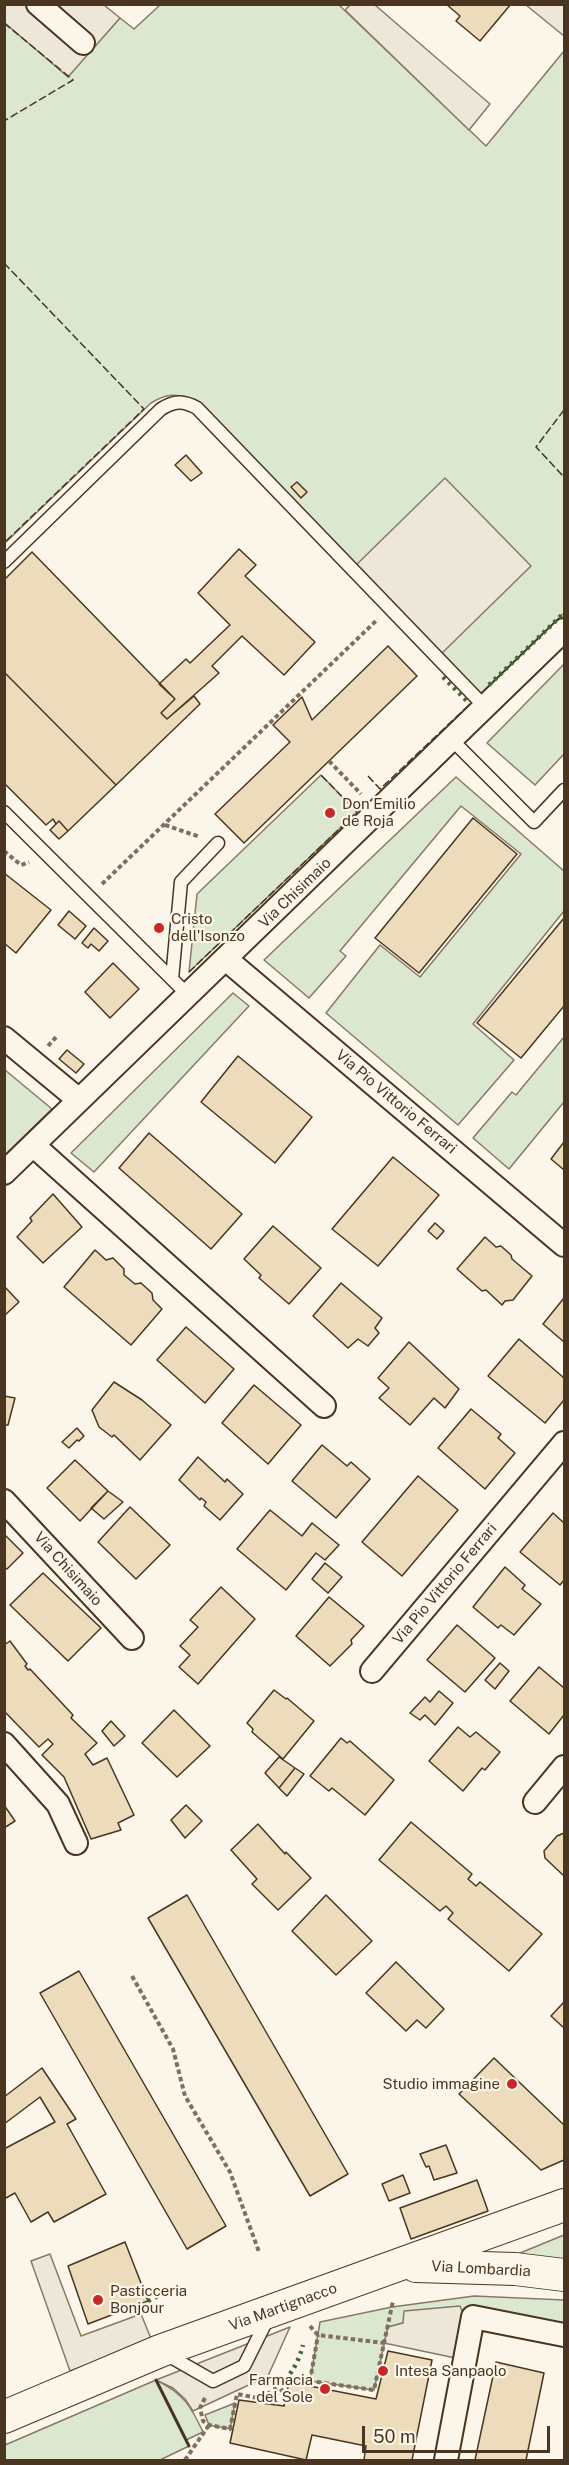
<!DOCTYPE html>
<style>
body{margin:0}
#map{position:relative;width:569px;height:2465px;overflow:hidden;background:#fbf6e9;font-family:"Public Sans",sans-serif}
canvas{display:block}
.frame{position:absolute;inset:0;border:6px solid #4a3520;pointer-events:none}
.scale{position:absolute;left:362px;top:2426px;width:188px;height:27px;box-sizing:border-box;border:3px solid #4a3520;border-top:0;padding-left:8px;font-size:18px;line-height:21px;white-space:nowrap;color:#4a3520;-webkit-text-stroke:4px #fbf6e9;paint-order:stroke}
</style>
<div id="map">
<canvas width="569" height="2465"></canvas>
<div class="frame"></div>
<div class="scale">50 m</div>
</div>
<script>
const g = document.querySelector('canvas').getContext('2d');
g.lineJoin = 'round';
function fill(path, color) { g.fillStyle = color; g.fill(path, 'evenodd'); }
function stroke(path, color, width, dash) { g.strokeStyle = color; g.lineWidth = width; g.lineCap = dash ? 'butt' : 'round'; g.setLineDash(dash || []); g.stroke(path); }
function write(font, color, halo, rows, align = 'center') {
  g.font = font + ' "Public Sans",sans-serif'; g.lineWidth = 4.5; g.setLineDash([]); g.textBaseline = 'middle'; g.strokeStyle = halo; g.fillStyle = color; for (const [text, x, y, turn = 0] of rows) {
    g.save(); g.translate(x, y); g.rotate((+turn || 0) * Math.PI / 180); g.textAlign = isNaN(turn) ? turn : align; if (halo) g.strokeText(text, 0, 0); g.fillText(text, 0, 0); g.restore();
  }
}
const green = new Path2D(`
 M160,5H339L486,146L564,51V613L476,698L189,400C175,392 164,395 151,403L5,543V23L68,76L120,18L134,29Z
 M564,664V754L535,785L487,743Z
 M321,775L357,812L189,972L197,894Z
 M456,777L564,871V911L473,1024L514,1060L458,1125L326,1013L380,945L420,977L521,854L461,806L340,951L346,956L309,998L264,960Z
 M233,993L249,1006L94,1172L71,1153Z
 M564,1037V1102L509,1169L473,1138L512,1092L516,1095Z
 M5,1070L52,1109L5,1155Z
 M564,2235V2260L508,2258Z
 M474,2296L564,2300V2327L473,2317L403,2323L388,2327L374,2390L310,2381L320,2322L392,2307Z
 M156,2380C183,2393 191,2406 203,2432L186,2440L189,2446L160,2460H5V2445Z
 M235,2403L230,2429L209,2425L205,2415Z`);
fill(green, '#dce7d0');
stroke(green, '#887966', 1.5);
const parking = new Path2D(`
 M4,5H104L120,18L68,77L5,23Z
 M350,5H375L490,104L469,130L345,10Z
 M526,5H564V36Z
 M445,478L531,566L438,657L352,569Z
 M50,2254L81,2336L141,2314L152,2341L70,2371L31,2261Z
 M460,2306L465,2318V2360L384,2343L388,2327L403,2323L404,2311Z
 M290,2327L268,2376L193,2411L185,2399L173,2388L156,2380Z`);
fill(parking, '#ede7d9');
stroke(parking, '#887966', 1.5);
const building = new Path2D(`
 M446,4H511L480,41L456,21L460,16Z
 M186,455L202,473L191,481L175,465Z
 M297,482L307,492L301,498L291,487Z
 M239,549L256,565L245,576L315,642L284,675L242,636L212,666L219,673L167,719L161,713L175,699L159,684L186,659L190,663L230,625L198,593Z
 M32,552L175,699L161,713L167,719L194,696L200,704L116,785L4,672V580Z
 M388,646L417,676L244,843L215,814L290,742L273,725L302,697L312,720Z
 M4,672L116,785L68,831L59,821L56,824L53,819L46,825L4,783Z
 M473,818L517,854L419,973L375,938Z
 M59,821L68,831L59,839L50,830Z
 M4,873L51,910L16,953L4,943Z
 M69,911L86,926L75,939L58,925Z
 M564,918V1006L521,1058L477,1023Z
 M94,928L108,941L99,951L91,944L88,948L82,943Z
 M113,963L139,989L110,1018L85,992Z
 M67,1050L84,1064L76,1073L59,1059Z
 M238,1056L312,1117L275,1163L201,1102Z
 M149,1133L242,1214L211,1249L119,1168Z
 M564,1142V1170L551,1159Z
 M393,1157L439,1195L378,1266L332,1229Z
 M53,1194L82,1227L43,1263L17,1237L32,1221L30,1218Z
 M435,1223L444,1231L437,1239L428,1231Z
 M273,1226L321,1268L289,1304L259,1278L261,1275L244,1259Z
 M485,1237L496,1247L501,1246L511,1255L512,1259L532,1276L513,1300L505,1301L502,1305L486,1290L482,1291L457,1269Z
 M95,1250L106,1260L113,1258L124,1269V1275L135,1284L141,1283L152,1293L153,1300L162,1309L131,1345L64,1287Z
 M341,1283L382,1318L375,1328L379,1333L368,1346L358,1339L348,1348L313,1316Z
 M4,1286L19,1302L4,1316Z
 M564,1298V1342L543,1324Z
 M186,1327L234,1369L205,1403L157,1360Z
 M519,1339L564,1378V1400L545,1423L488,1376Z
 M409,1342L459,1389L445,1408L434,1398L410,1425L379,1398L389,1388L378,1378Z
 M114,1382L142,1400L171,1425L140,1460L114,1435L112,1437L99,1427L92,1410Z
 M254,1385L301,1425L268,1464L222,1423Z
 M4,1396L15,1398L8,1425H4Z
 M471,1409L501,1434L498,1438L515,1453L485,1489L438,1448Z
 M77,1428L84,1436L79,1441L77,1440L69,1448L62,1442Z
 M322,1445L347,1466L351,1462L370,1479L336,1518L292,1481Z
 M198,1457L225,1482L227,1479L243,1494L220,1520L204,1506L206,1502L201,1498L200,1500L179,1480Z
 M75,1460L108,1491L80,1521L47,1488Z
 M418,1476L458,1510L402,1576L362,1542Z
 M108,1491L123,1502L104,1519L91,1508Z
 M130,1507L170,1545L136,1579L98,1542Z
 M270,1510L302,1536L312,1523L339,1545L325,1560L316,1553L286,1590L237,1549Z
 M553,1513L564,1523V1580L560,1585L520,1552Z
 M5,1535L23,1553L7,1569L4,1567Z
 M325,1563L342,1577L328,1593L312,1579Z
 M505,1567L525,1585L522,1589L541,1604L514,1635L501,1625L498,1628L473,1607Z
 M43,1573L101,1628L68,1661L10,1605Z
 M221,1587L255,1619L198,1684L179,1667L190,1655L180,1646L198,1627L190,1620Z
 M329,1597L364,1626L351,1640L352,1644L330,1666L296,1636Z
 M457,1625L495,1658L465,1692L427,1660Z
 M10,1641L27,1664L25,1666L28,1670L30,1669L73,1715L71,1718L97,1743L85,1754L93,1765L107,1758L134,1815L118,1823L121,1830L91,1839L64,1777L42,1755L53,1744L48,1739L39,1747L4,1711V1645Z
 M500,1663L509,1671L495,1689L485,1680Z
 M539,1667L564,1688V1715L549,1734L510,1701Z
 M274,1690L286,1699L287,1698L314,1721L283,1759L252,1732L253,1729L247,1723Z
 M439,1691L453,1703L435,1725L425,1715L420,1720L410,1713L425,1697L430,1702Z
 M174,1710L210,1746L177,1777L142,1743Z
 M111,1721L125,1736L114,1746L102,1731Z
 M458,1727L470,1737L476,1732L500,1752L485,1770L482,1768L463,1791L429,1761Z
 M341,1738L347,1743L350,1741L394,1780L365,1815L332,1788L329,1791L310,1776Z
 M279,1757L295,1768L279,1788L265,1773Z
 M295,1768L304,1774L287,1796L279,1788Z
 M4,1805L15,1821L4,1828Z
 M186,1805L202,1821L185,1838L171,1820Z
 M411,1822L472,1874L468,1879L476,1886L480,1882L542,1934L509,1971L448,1919L453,1913L446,1906L440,1911L379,1860Z
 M258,1824L285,1854L286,1852L311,1878L278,1910L252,1884L257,1879L231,1850Z
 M564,1833V1876L545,1858L544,1851L557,1836Z
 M187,1895L348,2174L310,2196L148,1918Z
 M326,1895L372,1941L336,1975L292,1931Z
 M396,1962L444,2009L426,2028L417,2020L406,2031L366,1993Z
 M79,1971L226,2226L187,2249L40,1993Z
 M564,2002V2028L551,2016Z
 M494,2058L564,2125V2160L541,2170L459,2094Z
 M42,2068L76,2119L67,2124L106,2194L54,2222L48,2212L31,2222L15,2193L4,2199V2149L55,2122L40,2097L4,2124V2097Z
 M446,2145L457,2173L434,2180L429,2166L426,2167L420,2154Z
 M403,2175L410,2193L389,2201L382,2184Z
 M477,2180L488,2211L411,2239L400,2208Z
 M125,2242L148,2301L88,2324L68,2266Z
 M388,2351L432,2360L412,2460H364L366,2446L312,2435L306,2460L230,2443L239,2400L284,2406L289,2382L376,2399Z
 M496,2362L544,2373L526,2460H475Z`);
fill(building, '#ecdcbc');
stroke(building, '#4a3520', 1.5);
const lane = new Path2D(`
 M4,562L161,409C174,401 183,400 197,408L486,708
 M453,741L534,822L564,790
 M4,812L189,996
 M172,979L181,882L218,843
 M164,2353L213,2381L244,2366L268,2318`);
const street = new Path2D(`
 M38,4L83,43
 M227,960L564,1245
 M4,1038L79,1100
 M33,1145L324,1406
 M4,1173L564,630
 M4,1501L132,1638
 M372,1671L564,1443
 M4,1744L58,1804L76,1843
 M535,1802L564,1767
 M446,2460L473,2317L564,2335`);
const secondary = new Path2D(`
 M416,2266L515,2269L564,2275
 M4,2417L160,2351L564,2205`);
stroke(lane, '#4a3520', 15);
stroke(street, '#4a3520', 26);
stroke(secondary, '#4a3520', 34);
stroke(new Path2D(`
 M329,761L361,794
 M165,825L200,837
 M4,851L21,865L29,862
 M102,884L378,619
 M48,1046L58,1035
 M132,1976L173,2049L185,2096L230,2172L259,2252
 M310,2326L318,2335L384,2343
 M310,2381L318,2335
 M205,2398L200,2408L203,2421L209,2425L230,2429L237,2394L268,2400L284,2389L289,2378L374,2390L393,2301
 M185,2460L209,2425`), '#7f6f5c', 4, [4.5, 3]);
stroke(lane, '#fbf6e9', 12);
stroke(street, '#fbf6e9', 22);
stroke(secondary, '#fbf6e9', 32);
stroke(new Path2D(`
 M443,677L470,704
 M489,685L564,613
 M148,2301L178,2287
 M268,2394C287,2381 297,2368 303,2345`), '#436837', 4.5, [3, 4.5]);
stroke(new Path2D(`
 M4,23L73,80L4,121
 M4,263L144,409L4,543
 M564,410L536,447L564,477
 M368,776L380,789L470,704
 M189,972L357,812L321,775`), '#4a3520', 1.5, [8, 3]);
stroke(new Path2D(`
 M156,2380L189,2446`), '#4a3520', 3);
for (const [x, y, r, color] of [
 [330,813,6,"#c62828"],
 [159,928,6,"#c62828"],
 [512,2084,6,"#c62828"],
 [98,2300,6,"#c62828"],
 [383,2371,6,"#c62828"],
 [325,2389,6,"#c62828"]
]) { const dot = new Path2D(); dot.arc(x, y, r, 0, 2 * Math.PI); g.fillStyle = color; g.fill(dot); stroke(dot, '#fbf6e9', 2); }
write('15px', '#4a3520', '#fbf6e9', [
 ["Don Emilio",342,804],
 ["de Roja",342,821],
 ["Cristo",171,919],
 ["dell'Isonzo",171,936],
 ["Studio immagine",500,2084,"right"],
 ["Pasticceria",110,2291],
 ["Bonjour",110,2308],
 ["Intesa Sanpaolo",395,2371],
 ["Farmacia",313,2380,"right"],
 ["del Sole",313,2397,"right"]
], 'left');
write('15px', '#4a3520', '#fbf6e9', [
 ["Via Chisimaio",295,893,-44],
 ["Via Pio Vittorio Ferrari",396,1102,40],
 ["Via Chisimaio",68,1569,48],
 ["Via Pio Vittorio Ferrari",445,1584,-50],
 ["Via Lombardia",481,2269,3],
 ["Via Martignacco",283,2307,-20]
]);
</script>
